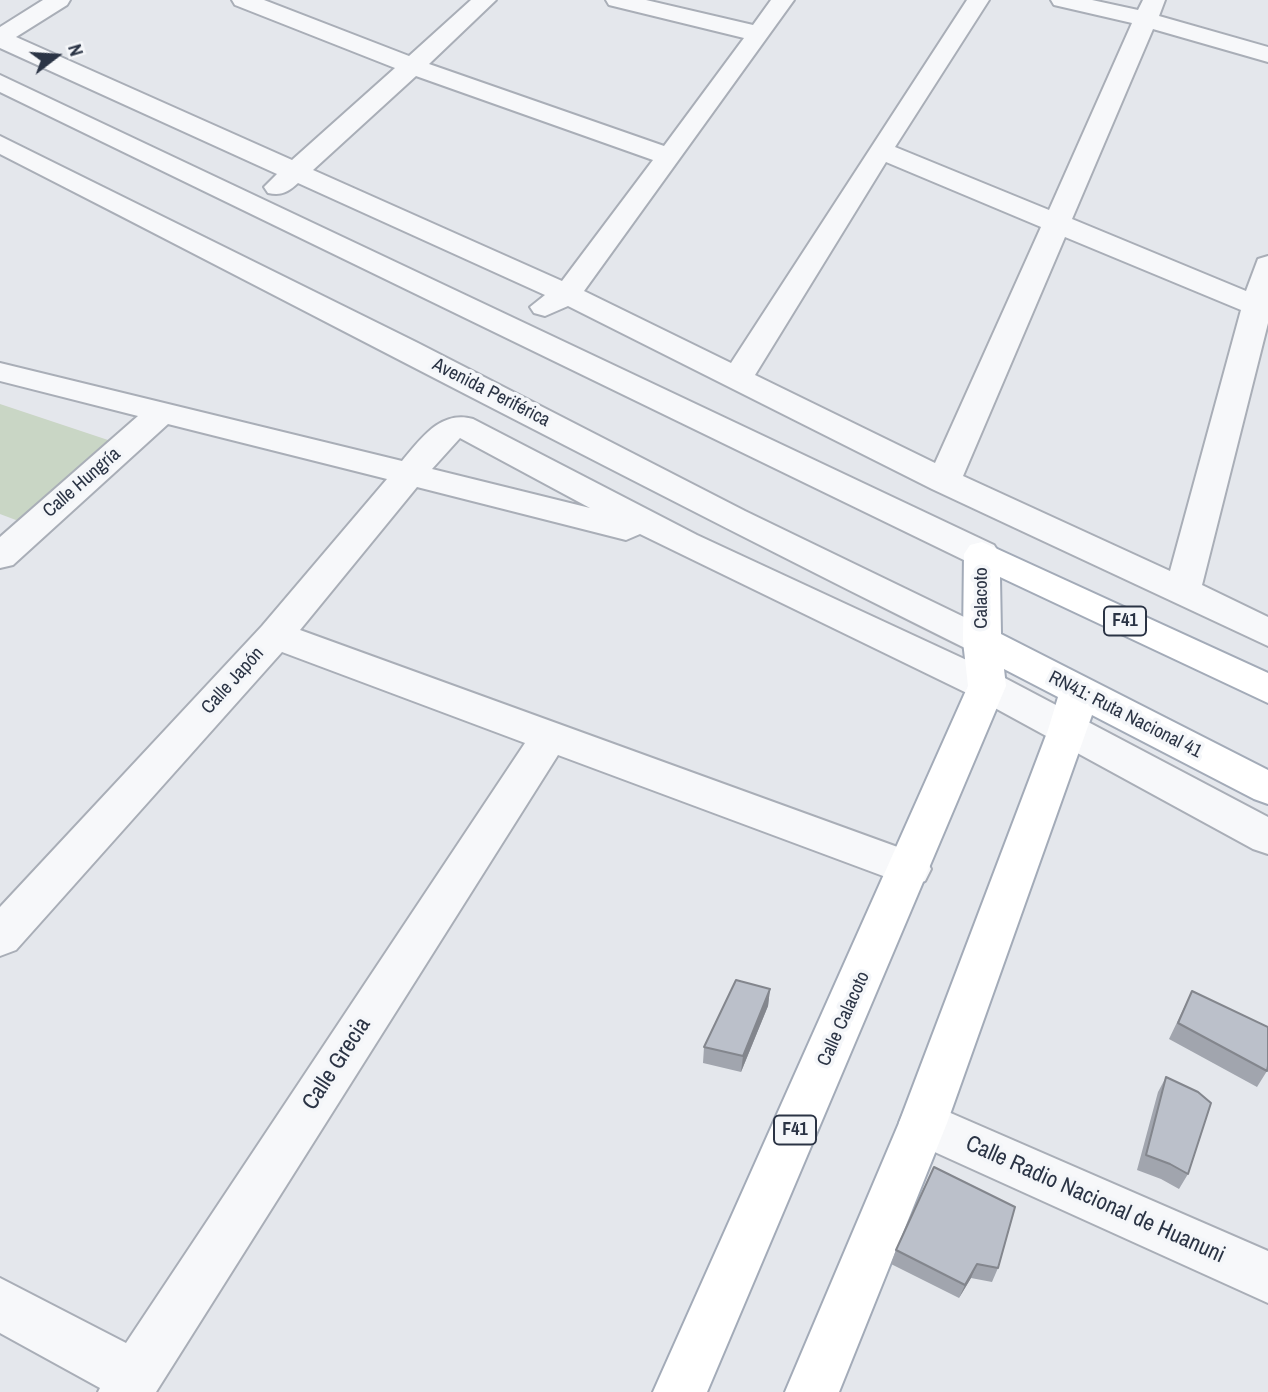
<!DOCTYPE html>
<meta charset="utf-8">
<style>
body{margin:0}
#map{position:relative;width:1268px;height:1392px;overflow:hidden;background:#e4e7ec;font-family:"Archivo Narrow",sans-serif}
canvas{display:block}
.north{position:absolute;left:21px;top:21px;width:70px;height:70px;-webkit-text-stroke:5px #f4f6f9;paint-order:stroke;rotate:73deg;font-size:19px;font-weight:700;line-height:28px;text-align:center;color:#2b3445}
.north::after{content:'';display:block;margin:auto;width:24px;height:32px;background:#2b3445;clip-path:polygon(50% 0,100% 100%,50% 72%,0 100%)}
</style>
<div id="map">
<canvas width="1268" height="1392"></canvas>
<div class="north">N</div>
</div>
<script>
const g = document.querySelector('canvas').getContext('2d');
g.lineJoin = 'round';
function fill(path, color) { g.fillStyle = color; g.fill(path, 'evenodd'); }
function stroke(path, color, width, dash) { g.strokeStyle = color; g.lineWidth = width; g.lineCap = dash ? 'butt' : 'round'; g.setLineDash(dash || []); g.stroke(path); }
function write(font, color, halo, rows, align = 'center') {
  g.font = font + ' "Archivo Narrow",sans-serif'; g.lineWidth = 7; g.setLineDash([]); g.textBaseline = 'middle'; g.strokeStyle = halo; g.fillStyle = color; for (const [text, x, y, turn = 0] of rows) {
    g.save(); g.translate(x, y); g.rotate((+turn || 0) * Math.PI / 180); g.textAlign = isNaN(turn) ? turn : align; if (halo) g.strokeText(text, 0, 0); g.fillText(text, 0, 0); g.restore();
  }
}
fill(new Path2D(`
 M0,404L117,443L29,525L0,514Z`), '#c9d6c5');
const minor = new Path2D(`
 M43,0H70L67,5L16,37L292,160L395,68L235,5L232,0H264L409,56L471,0H496L429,64L664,146L744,38L609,5L606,0H646L753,25L771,0H794L584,291L731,363L967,0H989L895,147L1049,210L1132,23L1054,5L1051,0H1092L1138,10L1143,0H1165L1159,16L1268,47V62L1153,29L1072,219L1246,291L1258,259L1268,256V323L1202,585L1268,617V646L932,489L568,306L545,316L534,313L530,307L545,295L298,183C288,192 282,196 268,193L264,187L277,174L0,48V27ZM416,76L653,160L562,281L313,170ZM886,162L1041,227L935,463L755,375ZM1065,237L1241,310L1170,571L963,476Z
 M0,75L994,545L1000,554L994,563L982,566L970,563L0,92Z
 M0,136L418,343L745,511L995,632L1001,641L995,650L982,654L969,650C644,489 323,319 0,154Z
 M0,363L402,461C421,439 440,410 473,419L697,535L1001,676L1268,817V854L1253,849L973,696L640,534L626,540L417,487L300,630L925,857L931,869L925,881L910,886L558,755L156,1392H98L100,1388L0,1333V1278L126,1343L525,743L282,652L16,950L0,956V907L262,626L387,479L168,424L13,565L0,568V537L138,416L0,381ZM460,438L590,508L432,469Z
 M923,1101L1268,1251V1303L906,1139L899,1123L906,1107Z`);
const major = new Path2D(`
 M982,542L1268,673V703L1000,577L1001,634L1268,770V804L1254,799L1092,715L947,1123L839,1392H785L899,1123L1048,730L1058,697L1004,669L1006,686L707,1392H653L968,686L963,641L964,554L970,545Z`);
stroke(minor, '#a9aeb7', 4);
stroke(major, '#a3abb8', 4);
fill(minor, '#f7f8fa');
fill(major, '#fff');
fill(new Path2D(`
 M770,989L768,1006L741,1072L703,1063L704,1047Z
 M1192,991L1267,1071L1257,1087L1169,1039Z
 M1166,1077L1188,1174L1179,1189L1161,1179L1137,1170L1158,1092Z
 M896,1250L998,1268L992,1282L971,1278L959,1298L891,1264Z`), '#a1a5ae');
fill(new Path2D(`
 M770,989L768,1006L741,1072L743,1056Z
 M977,1264L971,1278L959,1298L965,1285Z`), '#83868d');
const building = new Path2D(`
 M736,980L770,989L743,1056L704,1047Z
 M1192,991L1268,1027V1066L1267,1071L1178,1023Z
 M1166,1077L1198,1092L1211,1103L1188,1174L1170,1164L1146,1155Z
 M934,1167L1015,1207L998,1268L977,1264L965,1285L896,1250Z`);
fill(building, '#bbc0ca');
stroke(building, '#83868d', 2);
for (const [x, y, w] of [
 [1125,621,42],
 [795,1130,42]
]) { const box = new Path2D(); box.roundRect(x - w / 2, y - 14.5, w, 29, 5); g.fillStyle = '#f4f6f9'; g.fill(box); stroke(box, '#2b3445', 2); }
write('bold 18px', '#2b3445', null, [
 ["F41",1125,621],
 ["F41",795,1130]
]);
write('19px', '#2b3445', '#f4f6f9', [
 ["Avenida Periférica",491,393,27],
 ["Calle Hungría",82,483,-41],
 ["Calacoto",982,598,-90],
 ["Calle Japón",233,681,-48],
 ["RN41: Ruta Nacional 41",1125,715,27],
 ["Calle Calacoto",844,1019,-66]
]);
write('23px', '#2b3445', '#f4f6f9', [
 ["Calle Grecia",337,1064,-57],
 ["Calle Radio Nacional de Huanuni",1095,1200,24]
]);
</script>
